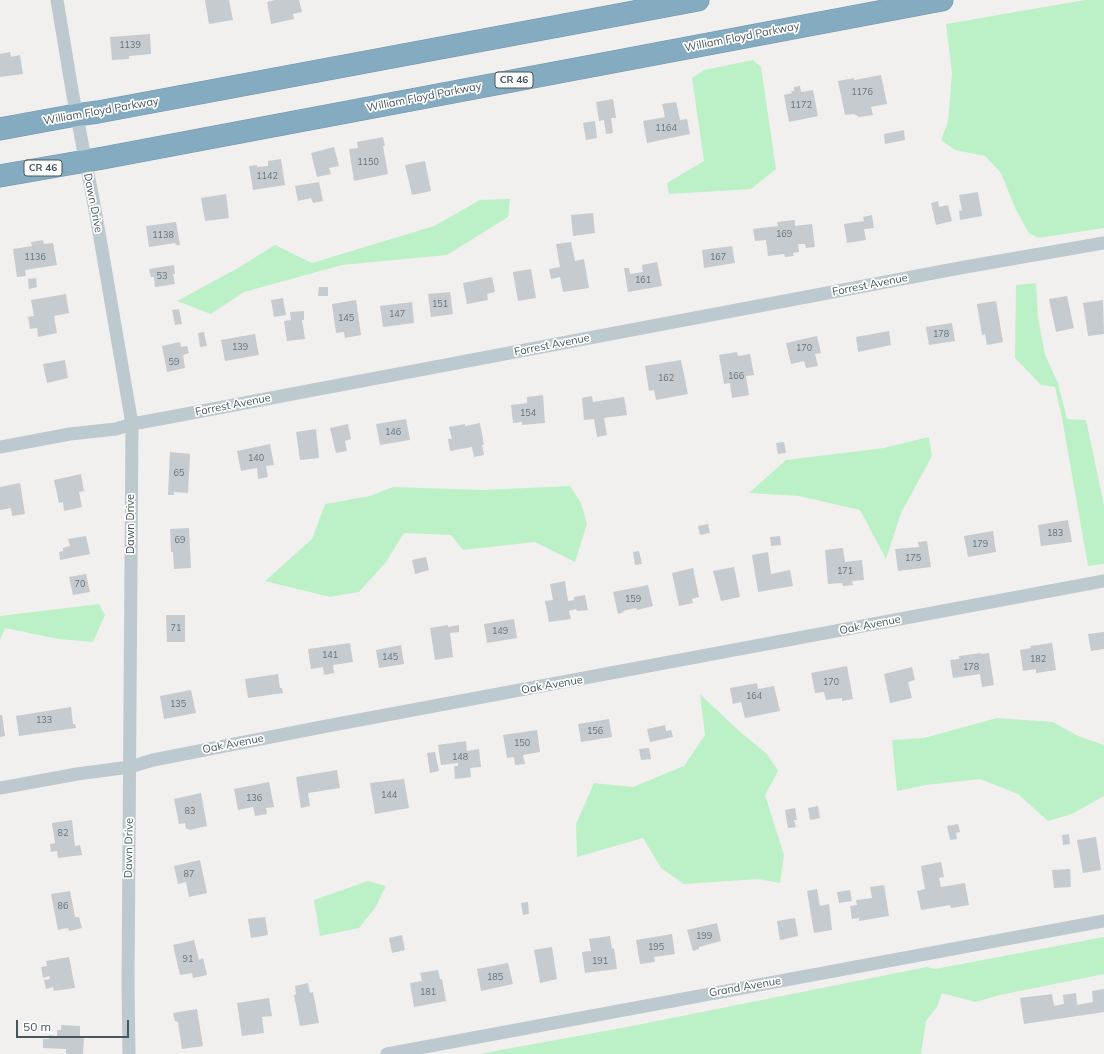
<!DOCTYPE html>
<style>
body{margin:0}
#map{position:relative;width:1104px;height:1054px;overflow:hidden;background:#f2efef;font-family:Mulish,sans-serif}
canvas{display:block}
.scale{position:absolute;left:16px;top:1020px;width:113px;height:18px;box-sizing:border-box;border:2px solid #46565d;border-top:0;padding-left:5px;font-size:12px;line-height:14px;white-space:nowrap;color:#46565d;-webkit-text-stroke:3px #fff;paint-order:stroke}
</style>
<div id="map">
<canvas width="1104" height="1054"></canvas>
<div class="scale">50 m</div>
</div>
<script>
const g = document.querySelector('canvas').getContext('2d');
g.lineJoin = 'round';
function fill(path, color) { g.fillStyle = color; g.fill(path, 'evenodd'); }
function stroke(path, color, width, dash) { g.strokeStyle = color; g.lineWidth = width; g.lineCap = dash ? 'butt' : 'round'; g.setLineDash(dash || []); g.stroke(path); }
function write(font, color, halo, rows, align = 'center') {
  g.font = font + ' Mulish,sans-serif'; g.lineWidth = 3.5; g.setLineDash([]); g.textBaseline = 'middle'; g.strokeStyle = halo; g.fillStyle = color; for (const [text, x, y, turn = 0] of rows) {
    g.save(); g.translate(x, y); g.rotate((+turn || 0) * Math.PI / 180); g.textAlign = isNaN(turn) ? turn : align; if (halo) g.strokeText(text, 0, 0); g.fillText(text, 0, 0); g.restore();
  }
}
fill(new Path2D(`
 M1085,0H1104V228L1038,238L1029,233L1016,210L1001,173L985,156L955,150L941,140L948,122L952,73L946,24Z
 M753,60L761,67L776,169L751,189L669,194L667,183L704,161L692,78L704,70Z
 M510,199L508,217L447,255L342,265L244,292L211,314L177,301L238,268L275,245L312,263L434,226L480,200Z
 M1036,283L1038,317L1045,355L1058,383L1067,419L1086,420L1104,505V564L1088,566L1062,418L1055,387L1041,385L1015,358L1016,285Z
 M929,437L932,456L901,513L886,559L860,510L799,496L749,493L786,460L884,448Z
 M570,486L581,503L587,524L575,562L535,542L463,550L451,535L404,533L386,562L359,592L330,597L265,581L312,539L325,504L370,496L393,487L483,490Z
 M99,604L105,615L93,642L58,639L5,628L0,640V616Z
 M700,694L738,730L767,754L778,771L765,795L784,855L780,883L758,879L684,884L661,868L643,838L577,857L576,824L594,783L633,787L684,766L705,735Z
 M997,718L1053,722L1078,736L1104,745V796L1072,814L1048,821L1018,794L980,779L926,785L897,791L892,740L924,738Z
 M368,881L386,886L375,908L359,928L320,936L314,900Z
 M1104,937V974L1000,995L975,1002L942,993L937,1007L926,1021L921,1054H479L627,1027L927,967L935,969Z`), '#bcf1c8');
fill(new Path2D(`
 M205,0H229L233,20L209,24Z
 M275,0H299L302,12L293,14L294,19L271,24L267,2Z
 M150,34L151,54L129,56V59L112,60L110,37Z
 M10,52L11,57L20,55L23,74L0,77V54Z
 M881,75L887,104L871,107L873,115L859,117L854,114L845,115L838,81L854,78V80Z
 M800,86L801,92L813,90L818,116L789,122L784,95L792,93L791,91H794V87Z
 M613,99L616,118H611L613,133L606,134L604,120L599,121L596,102Z
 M676,102L680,120L687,119L690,134L647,143L643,121L665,117L662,104Z
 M595,121L597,138L586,140L583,123Z
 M904,130L905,140L885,144L884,134Z
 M383,137L385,146H383L388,174L354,181L349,149L358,148L357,142Z
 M334,147L339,166L329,168L331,174L317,177L311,153Z
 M281,159L285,185L253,190L249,166L257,165V167L268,166V161Z
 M425,161L431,191L412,195L405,165Z
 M319,182L323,201L313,203L311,198L298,201L295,186Z
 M978,192L982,216L960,220L959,211L962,210L959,195Z
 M226,194L229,218L205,221L201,198Z
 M938,201L939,207L948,205L952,221L936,225L931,203Z
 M593,213L595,233L573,236L571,215Z
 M872,215L874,228L864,229L866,240L847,243L844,224L864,221L863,217Z
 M795,220V226L812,224L815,247L806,248L805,244H798L799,252L793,253L794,256L785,257L784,254L768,256L766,240L755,241L753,229L778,226L777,222Z
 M176,222L180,245H176L175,243L149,247L146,226Z
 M43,240L44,244L53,243L57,265L25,270L26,276L17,277L13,249L32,246L31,242Z
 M571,242L575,261L584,259L589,288L563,292L560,277L551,279L549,269L560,267L556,244Z
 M732,246L735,263L704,268L702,250Z
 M657,262L662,286L628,292L624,268H629L630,274L643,272L642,265Z
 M174,265L175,274H173L175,284L155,287L154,277H151L149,269Z
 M531,269L536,298L518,301L513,272Z
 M492,277L495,292L487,294L488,300L467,304L463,283Z
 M36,278L37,287L29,289L28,279Z
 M319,287H328V296H318Z
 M450,292L453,314L431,317L428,294Z
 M66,294L69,313L54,316L57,333L38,337L37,328L30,329L28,317L34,316L31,300Z
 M1067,296L1074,328L1056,332L1049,299Z
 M283,298L286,315L274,317L271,300Z
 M356,300L361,335L345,338L344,332L336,333L332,304Z
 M1103,300L1104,334L1088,336L1083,303Z
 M996,301L1003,342L987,345L985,334L982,335L977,304Z
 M412,302L414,323L383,327L380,306Z
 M179,309L182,324L175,325L172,310Z
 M304,311V320H302L305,339L287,341L284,321L291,320L290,312Z
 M952,323L955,341L929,345L926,327Z
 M889,331L891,345L858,352L856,337Z
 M204,332L207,346L200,347L198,333Z
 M255,334L259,355L225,361L221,340Z
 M817,336L821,353L815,354L818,366L806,368L804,361L791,364L786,343Z
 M180,342L181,347L187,346L189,353L183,355L185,368L167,372L162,346Z
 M737,352L738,356L750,354L754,375L746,376L749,395L732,398L730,383L724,384L719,355Z
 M65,360L68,378L47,383L43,364Z
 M681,360L688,394L656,400L654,390L649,391L645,366Z
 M543,395L545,423L522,425V422L513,423L511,405L527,403V397Z
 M592,396L593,402L624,397L627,415L604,418L607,435L597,437L594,419L584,420L582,398Z
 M406,419L410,440L380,445L376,424Z
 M480,423L484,445H482L484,455L474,457L472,447L450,451L448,439H452L449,427L465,424V426Z
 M348,424L351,439L345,441L347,451L336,453L330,428Z
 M316,429L319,458L300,460L296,432Z
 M784,442L786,453L778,454L776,443Z
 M270,444L274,465L266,466L268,477L258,479L257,468L241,471L237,451Z
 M170,452L190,454L188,493L174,492V495H168Z
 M81,474L84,491L79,492L82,507L64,511L63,502L59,503L54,480Z
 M20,483L25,514L12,516L11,508L0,510V487Z
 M1068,520L1072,542L1041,546L1038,525Z
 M708,524L710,533L700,535L698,526Z
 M189,528L191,568L174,569L173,552H171L170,529Z
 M993,531L996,552L968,557L964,536Z
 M86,536L90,554L60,560L59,552L63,551V548L70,546L68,539Z
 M780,536L781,545L771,546L770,537Z
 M927,541L931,567L898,571L895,549L919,547L918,542Z
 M843,548L845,562L862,560L864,580L852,581L853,585L843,586L842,583L828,584L825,550Z
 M639,551L642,564L635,565L633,552Z
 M768,552L771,574L790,570L793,586L758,592L752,555Z
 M426,557L429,570L415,574L412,560Z
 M734,567L740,597L721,601L713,571Z
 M693,568L699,597L692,599L693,603L679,606L672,573Z
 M86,574L90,592L73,595L69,577Z
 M565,581L568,601L574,600V597L585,595L588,610L577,611L576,609L569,611L571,619L549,622L545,601L553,600L550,584Z
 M648,585L653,606L637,610L636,608L623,611L624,612L618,614L613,592Z
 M166,615H185V642H167Z
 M514,619L517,638L487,643L484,624Z
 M448,625V627L459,625V632L450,633L453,657L435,660L430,628Z
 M1104,632V649L1091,651L1088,634Z
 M350,643L353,662L333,665L334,673L324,675L323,667L311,669L308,649Z
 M1052,643L1056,670L1036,673V669L1023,671L1020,650L1031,648L1030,646Z
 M401,645L404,664L379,668L376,650Z
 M981,653V654L989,653L994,685L982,687L980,674L953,678L950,660L959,659V656Z
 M847,666L853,699L842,701V698L826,700L824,692L815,693L811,673Z
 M912,667L915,680L908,682L912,698L890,703L884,674Z
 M278,674L280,688H282L283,693L248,698L245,679Z
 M757,683L758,689L774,686L780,711L745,718L741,702L733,704L730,688Z
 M191,690L196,713L164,719L160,696Z
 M71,707L73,724H75L76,728L19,736L16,716Z
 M0,715H2L5,736L0,737Z
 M609,719L612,737L581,742L578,724Z
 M665,725L666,731L671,730L673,737L650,742L647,729Z
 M537,730L540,752L523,755L525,764L515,765L514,757L507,758L503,735Z
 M466,741L467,751L479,749L481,767L470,768L471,777L455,779L454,766H458V763L441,765L438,745Z
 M649,748L651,759L641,760L639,749Z
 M435,752L439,771L430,773L427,753Z
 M337,770L340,788L308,793L310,806L301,808L296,777Z
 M404,779L409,808L375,814L370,783Z
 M269,782L274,807L266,808L267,814L255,816L253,807L238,810L234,789Z
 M201,793L207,826L189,830V829H186L185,823L179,824L174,799Z
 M818,806L820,818L810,820L808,808Z
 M795,808L797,820H794L796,827L788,828L785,810Z
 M72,820L75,846L80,845L82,855L58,858L57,851L51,852L50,844L55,843L52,823Z
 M958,824L960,832L956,833L957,839L950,840L947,826Z
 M1069,834L1070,844L1063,845L1062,835Z
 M1096,837L1101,870L1083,873L1077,840Z
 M200,860L207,893L189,897L186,882L178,884L174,866Z
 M941,862L944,877L939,878L941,887L965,883L969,905L951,908L950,905L921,910L917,891L925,889L921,866Z
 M1070,869L1071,887L1054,888L1052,870Z
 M884,885L889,916L859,921V918L852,919L850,906L857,905L856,900L872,898L870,887Z
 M817,889L820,906L829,904L832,930L814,933L807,891Z
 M850,890L852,901L839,903L837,892Z
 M70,891L75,917H79L82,928L69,931L68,928L58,930L51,894Z
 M528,902L529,914L523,915L521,903Z
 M265,917L268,935L251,938L248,919Z
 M795,918L798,936L780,940L777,921Z
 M717,923L721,941L699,947V949L693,951L687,930Z
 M672,934L675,954L654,957L655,962L640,964L636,940Z
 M402,935L405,950L392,953L389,938Z
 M610,936L612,949L614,948L617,969L585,973L582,952L591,951L589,939Z
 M194,940L199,960L203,958L207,975L193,978L192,973L180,975L173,945Z
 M552,947L557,979L540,983L534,950Z
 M69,957L75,988L54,991L53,987L46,989L44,980L50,979L49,976L43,978L41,967L47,966L46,961Z
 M508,963L513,984L481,991L477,969Z
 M438,970L440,979H442L446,1001L414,1007L410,983L422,981L420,973Z
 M308,983L310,993L313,992L319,1023L300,1026L294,995L296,994L295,986Z
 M1104,989V1012L1024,1024L1020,998L1052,994L1054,1006L1064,1004L1063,995L1076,993L1077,1005L1093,1002L1092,991Z
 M269,998L272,1016L262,1017L264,1033L242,1036L237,1003Z
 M197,1009L203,1046L182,1049L178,1022L175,1021L173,1013Z
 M61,1025L80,1026V1037H84L83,1054H66V1049L43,1048V1039H49V1035L57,1036V1030H61Z`), '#c6cbcf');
const highway = new Path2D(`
 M0,129L76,115L98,112L698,0
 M0,176L103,158L942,0`);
stroke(highway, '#7096ac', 23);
stroke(new Path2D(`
 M57,0L73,96L96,215L132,424L128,983L129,1054
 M0,447L70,434L116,429L132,424L165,418L965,267L1104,243
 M0,788L77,774L130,767L153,760L327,726L1104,581
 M387,1054L1104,921`), '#bcc9cf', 13);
stroke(highway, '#85abc0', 22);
write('9px', '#66737a', null, [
 ["1139",130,45],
 ["1176",862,92],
 ["1172",801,105],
 ["1164",666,128],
 ["1150",368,162],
 ["1142",267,176],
 ["169",784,234],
 ["1138",163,235],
 ["1136",35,257],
 ["167",718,257],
 ["53",162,276],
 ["161",643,280],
 ["151",440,304],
 ["147",397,314],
 ["145",346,318],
 ["178",941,334],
 ["139",240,347],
 ["170",804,348],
 ["59",174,362],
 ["166",736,376],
 ["162",666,378],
 ["154",528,413],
 ["146",393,432],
 ["140",256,458],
 ["65",179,473],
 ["183",1055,533],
 ["69",180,540],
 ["179",980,544],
 ["175",913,558],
 ["171",845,571],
 ["70",80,584],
 ["159",633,599],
 ["71",176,628],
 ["149",500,631],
 ["141",330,655],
 ["145",390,657],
 ["182",1038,659],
 ["178",971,667],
 ["170",831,682],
 ["164",754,696],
 ["135",178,704],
 ["133",44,720],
 ["156",595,731],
 ["150",522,743],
 ["148",460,757],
 ["144",389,795],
 ["136",254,798],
 ["83",190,811],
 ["82",63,833],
 ["87",189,874],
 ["86",63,906],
 ["199",704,936],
 ["195",656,947],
 ["91",188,959],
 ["191",600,961],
 ["185",495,977],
 ["181",428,992]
]);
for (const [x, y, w] of [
 [514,80,38],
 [43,168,38]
]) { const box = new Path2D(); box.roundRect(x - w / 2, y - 8, w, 16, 3); g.fillStyle = '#fff'; g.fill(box); stroke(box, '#46565d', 1); }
write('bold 10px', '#46565d', null, [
 ["CR 46",514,80],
 ["CR 46",43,168]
]);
write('11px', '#46565d', '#fff', [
 ["William Floyd Parkway",742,37,-11],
 ["William Floyd Parkway",424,97,-11],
 ["William Floyd Parkway",101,111,-10],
 ["Dawn Drive",93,203,79],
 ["Forrest Avenue",870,285,-11],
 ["Forrest Avenue",552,345,-11],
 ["Forrest Avenue",233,405,-11],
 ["Dawn Drive",131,524,-90],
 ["Oak Avenue",870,625,-11],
 ["Oak Avenue",552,685,-10],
 ["Oak Avenue",233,744,-11],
 ["Dawn Drive",129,848,-89],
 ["Grand Avenue",745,987,-10]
]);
</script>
